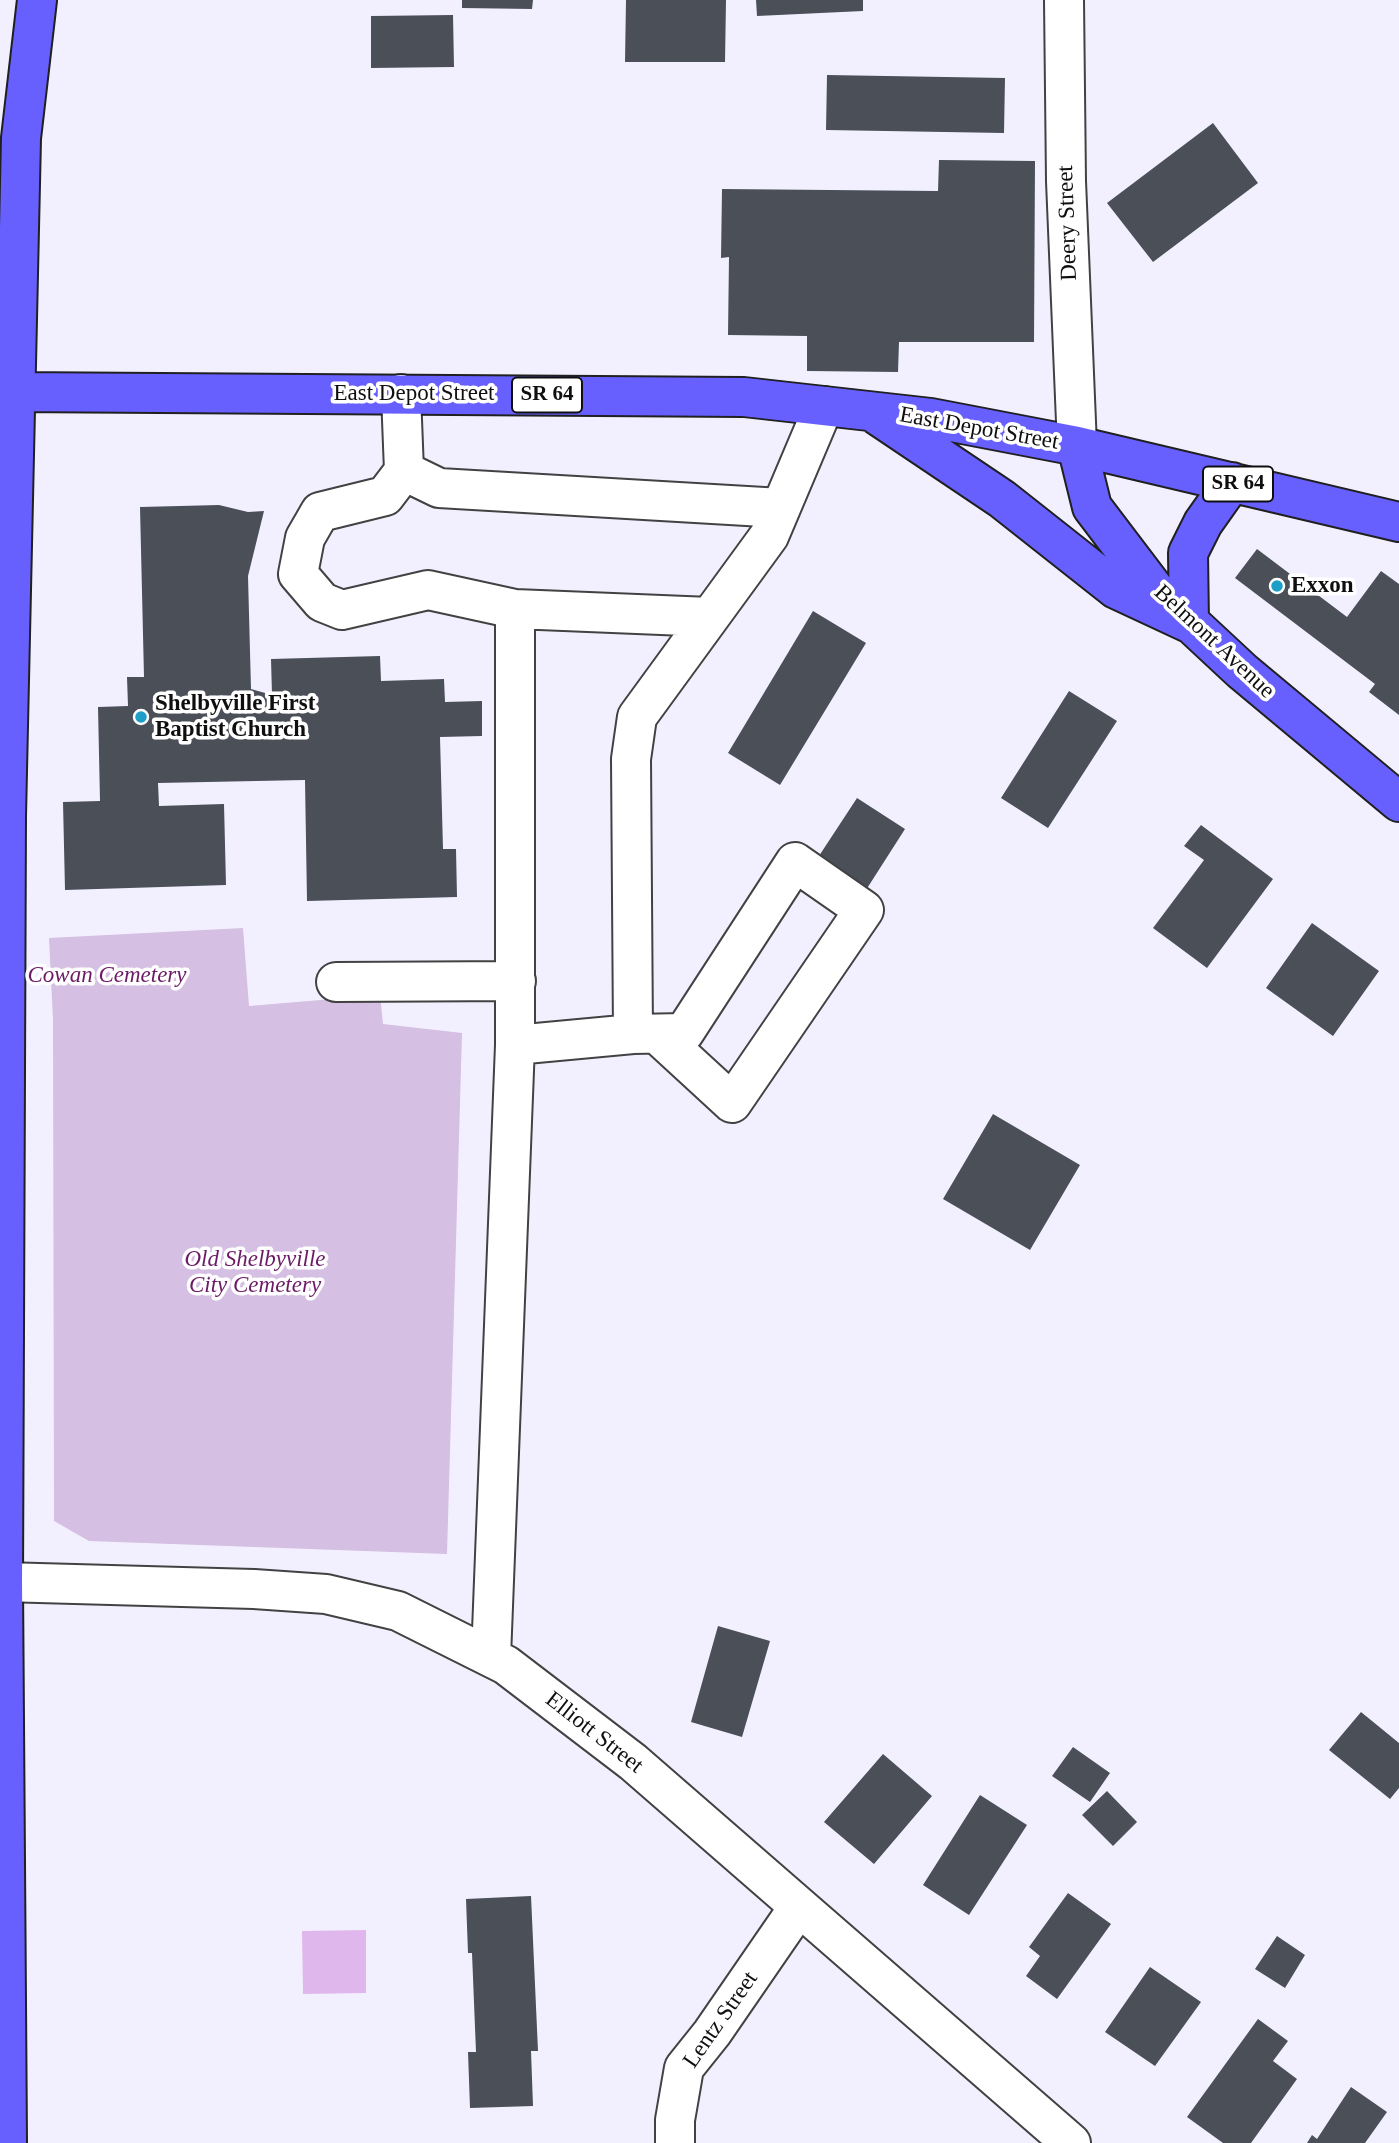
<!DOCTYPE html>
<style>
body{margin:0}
canvas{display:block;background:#f2f0ff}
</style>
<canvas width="1399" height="2143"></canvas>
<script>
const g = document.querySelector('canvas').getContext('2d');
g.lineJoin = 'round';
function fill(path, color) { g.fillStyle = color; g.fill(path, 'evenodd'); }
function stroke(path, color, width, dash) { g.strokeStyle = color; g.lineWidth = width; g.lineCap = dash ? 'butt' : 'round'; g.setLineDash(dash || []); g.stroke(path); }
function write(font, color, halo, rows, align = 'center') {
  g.font = font + ' Georgia,serif'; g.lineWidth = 7; g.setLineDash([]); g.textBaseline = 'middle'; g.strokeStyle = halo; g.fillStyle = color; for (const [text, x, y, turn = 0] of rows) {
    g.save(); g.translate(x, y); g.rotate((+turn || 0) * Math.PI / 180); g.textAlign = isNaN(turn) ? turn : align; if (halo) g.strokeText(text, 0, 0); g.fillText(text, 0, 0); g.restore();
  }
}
fill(new Path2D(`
 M366,1930V1993L303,1994L302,1931Z`), '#e0b7ec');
fill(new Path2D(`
 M243,928L249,1006L380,995L383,1024L462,1033L447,1554L89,1541L54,1521L53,1020L49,938Z`), '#d5bfe3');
fill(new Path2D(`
 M462,0H533L532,9L462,8Z
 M626,0H726L725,62H625Z
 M756,0H863V11L757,16Z
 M453,15L454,67L371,68V16Z
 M827,75L1005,78L1004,133L826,130Z
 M1213,123L1258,183L1153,262L1107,203Z
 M939,160L1035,161L1034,342H899L898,372L807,371V336L728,335L729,257L721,258L722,189L938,191Z
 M219,505L248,512L264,511L248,576L251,689L272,695L271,659L380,656L381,681L444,679L445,702L482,701V736L440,737L443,849H456L457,897L307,901L305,780L158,783L159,806L224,804L226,885L65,890L63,802L100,801L98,707L128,706L127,677H144L140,507Z
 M1257,549L1347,617L1381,571L1399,584V715L1369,692L1375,684L1235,578Z
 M813,611L866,643L780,785L728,753Z
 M1069,691L1117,721L1048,828L1001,798Z
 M857,798L905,829L866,890L817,859Z
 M1201,825L1273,879L1207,968L1153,928L1204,860L1184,846Z
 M1312,923L1379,971L1333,1036L1266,988Z
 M993,1114L1080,1165L1030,1250L943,1199Z
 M718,1626L770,1641L742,1737L691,1722Z
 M1361,1712L1399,1743V1788L1390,1799L1329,1750Z
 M1073,1747L1110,1773L1090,1802L1052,1776Z
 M883,1754L932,1796L874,1864L824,1822Z
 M1107,1791L1137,1822L1113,1846L1082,1815Z
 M980,1795L1027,1825L969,1915L923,1885Z
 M1068,1893L1111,1924L1057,1999L1026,1976L1040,1956L1029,1947Z
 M531,1896L538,2051H531L533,2106L470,2108L468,2052H476L472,1953H468L466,1899Z
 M1277,1936L1305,1955L1285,1988L1255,1969Z
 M1150,1967L1201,2002L1155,2066L1105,2032Z
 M1258,2019L1288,2041L1273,2061L1297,2079L1251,2143H1223L1187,2117Z
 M1351,2087L1387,2112L1365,2143H1307L1312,2135L1317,2139Z`), '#4a4f58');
const minor = new Path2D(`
 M1064,0L1066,181L1077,446
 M401,394L404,471L385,496L320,512L305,538L298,574L322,602L342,610L428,590L515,609V1045L633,1034L631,759L637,717L769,536L824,406
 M404,471L439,488L781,508
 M515,609L710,617
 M336,982L516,981
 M633,1034L684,1033L795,862L864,910L732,1103L657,1034
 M3,1582L254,1589L326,1594L398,1611L506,1665L633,1762L1071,2143
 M491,1657L515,1045
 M675,2143V2120L684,2068L712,2033L798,1908`);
const major = new Path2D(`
 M14,392L744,397L931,418L1077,446L1399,522
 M877,415L1002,499L1116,589L1189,623L1188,553L1203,523L1232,482
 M1077,446L1092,507L1155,590L1242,671L1399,802
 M7,2143L3,1582L6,816L21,138L37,0`);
stroke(minor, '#424242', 42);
stroke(major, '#202020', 42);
stroke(minor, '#fff', 38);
stroke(major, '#6760ff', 38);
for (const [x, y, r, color] of [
 [1277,586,7,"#1d9fc8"],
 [141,717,7,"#1d9fc8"]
]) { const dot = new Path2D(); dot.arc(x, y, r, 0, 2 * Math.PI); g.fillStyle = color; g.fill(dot); stroke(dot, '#fff', 2.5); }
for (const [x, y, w] of [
 [547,395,70],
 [1238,484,70]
]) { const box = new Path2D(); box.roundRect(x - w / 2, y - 17.5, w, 35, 5); g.fillStyle = '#fff'; g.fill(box); stroke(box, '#0f0f0f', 2); }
write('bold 21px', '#0f0f0f', null, [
 ["SR 64",547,395],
 ["SR 64",1238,484]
]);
write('23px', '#0f0f0f', '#fff', [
 ["Deery Street",1068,223,-92],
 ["East Depot Street",414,394],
 ["East Depot Street",979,429,10],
 ["Belmont Avenue",1214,642,43],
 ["Elliott Street",594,1733,38],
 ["Lentz Street",721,2020,-55]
]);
write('bold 23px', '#0f0f0f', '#fff', [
 ["Exxon",1291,586],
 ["Shelbyville First",155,704],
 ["Baptist Church",155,730]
], 'left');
write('italic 23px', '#6b1a65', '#fff', [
 ["Cowan Cemetery",107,976],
 ["Old Shelbyville",255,1260],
 ["City Cemetery",255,1286]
]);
</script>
